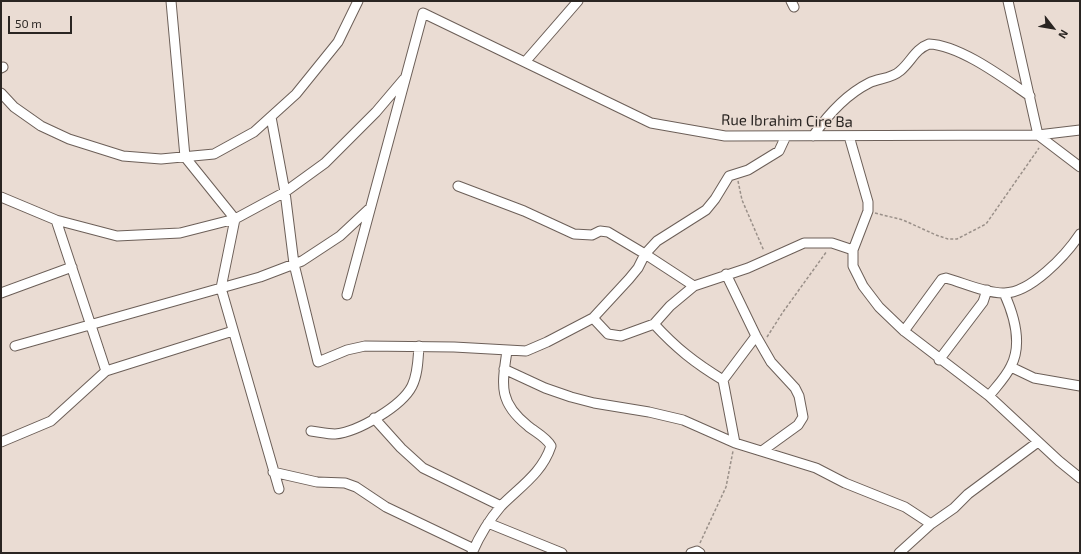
<!DOCTYPE html>
<style>
body{margin:0}
#map{position:relative;width:1081px;height:554px;overflow:hidden;background:#eadcd3;font-family:"Exo 2",sans-serif}
canvas{display:block}
.frame{position:absolute;inset:0;border:2px solid #2a2522;pointer-events:none}
.north{position:absolute;left:1033px;top:8px;width:40px;height:40px;-webkit-text-stroke:3px #eadcd3;paint-order:stroke;rotate:121deg;font-size:11px;font-weight:700;line-height:16px;text-align:center;color:#2a2522}
.north::after{content:'';display:block;margin:auto;width:14px;height:18px;background:#2a2522;clip-path:polygon(50% 0,100% 100%,50% 72%,0 100%)}
.scale{position:absolute;left:8px;top:16px;width:64px;height:18px;box-sizing:border-box;border:2px solid #2a2522;border-top:0;padding-left:5px;font-size:12px;line-height:14px;white-space:nowrap;color:#2a2522;-webkit-text-stroke:3px #eadcd3;paint-order:stroke}
</style>
<div id="map">
<canvas width="1081" height="554"></canvas>
<div class="frame"></div>
<div class="north">N</div>
<div class="scale">50 m</div>
</div>
<script>
const g = document.querySelector('canvas').getContext('2d');
g.lineJoin = 'round';
function stroke(path, color, width, dash) { g.strokeStyle = color; g.lineWidth = width; g.lineCap = dash ? 'butt' : 'round'; g.setLineDash(dash || []); g.stroke(path); }
function write(font, color, halo, rows, align = 'center') {
  g.font = font + ' "Exo 2",sans-serif'; g.lineWidth = 3; g.setLineDash([]); g.textBaseline = 'middle'; g.strokeStyle = halo; g.fillStyle = color; for (const [text, x, y, turn = 0] of rows) {
    g.save(); g.translate(x, y); g.rotate((+turn || 0) * Math.PI / 180); g.textAlign = isNaN(turn) ? turn : align; if (halo) g.strokeText(text, 0, 0); g.fillText(text, 0, 0); g.restore();
  }
}
const minor = new Path2D(`
 M171,1L185,157L235,219L221,288L279,489
 M791,1L794,7
 M1008,1L1038,135L1080,167
 M525,62L578,1
 M1,68L3,67
 M1,93L14,107L41,126L69,139L123,156L161,159L214,154L254,132L296,94L338,42L358,1
 M271,117L285,192L294,264L318,362L347,350L365,346L454,347L526,351L547,342L593,318L629,279L638,268L645,254L657,241L706,210L715,199L729,176L748,170L779,151L786,136
 M813,136C827,116 847,94 869,83C879,78 891,79 900,71C911,62 915,49 929,44C960,45 1005,79 1030,96
 M849,136L868,202V211L853,250
 M458,186L524,211L574,234L592,235L600,231L608,232L645,254L694,286
 M1,197L56,220L117,236L180,233L235,219L285,192L325,163L376,112L404,79
 M56,220L106,371
 M726,274L756,336L771,362L795,388L799,396L803,417L798,425L762,451
 M1,293L72,267
 M347,295L423,13L651,123L725,136L1038,135L1080,130
 M593,318L608,334L621,336L654,324L670,306L694,286L748,268L804,243H832L853,250V266L863,286L879,307L904,331L989,396L1059,461L1080,478
 M654,324C676,348 695,363 723,380L735,443
 M904,331L942,279L946,278C964,283 985,293 1003,293C1030,294 1066,255 1080,234
 M15,346L260,277L302,261L340,236L370,208
 M939,360L983,302L987,290
 M1011,367L1034,378L1080,386
 M504,369L545,388L571,397L594,403L649,412L683,420L735,443L816,468L845,483L905,507L931,524
 M723,380L756,336
 M989,396C996,387 1006,377 1011,366C1023,343 1014,315 1004,293
 M374,418L401,448L423,468L501,506
 M311,431C319,432 328,434 335,434C358,432 402,406 412,386C418,374 418,359 419,346
 M1,442L51,421L106,371L233,331
 M273,472L317,482L345,483L356,487L386,507L474,549
 M488,523L562,553
 M472,553C479,537 489,520 501,506C521,486 542,473 551,446C546,437 535,432 528,426C498,402 502,385 507,351
 M691,553L697,551L700,553
 M899,553L931,524L954,508L968,494L1038,442`);
stroke(minor, '#6c5f58', 11);
stroke(new Path2D(`
 M738,181L742,200L764,251
 M875,213L903,220L936,235L948,239H957L986,224L1039,148
 M767,337L783,312L827,251
 M700,543L726,487L733,451`), '#9a9089', 1.5, [3, 2]);
stroke(minor, '#fff', 9);
write('15px', '#2a2522', '#eadcd3', [
 ["Rue Ibrahim Cire Ba",787,121,1]
]);
</script>
